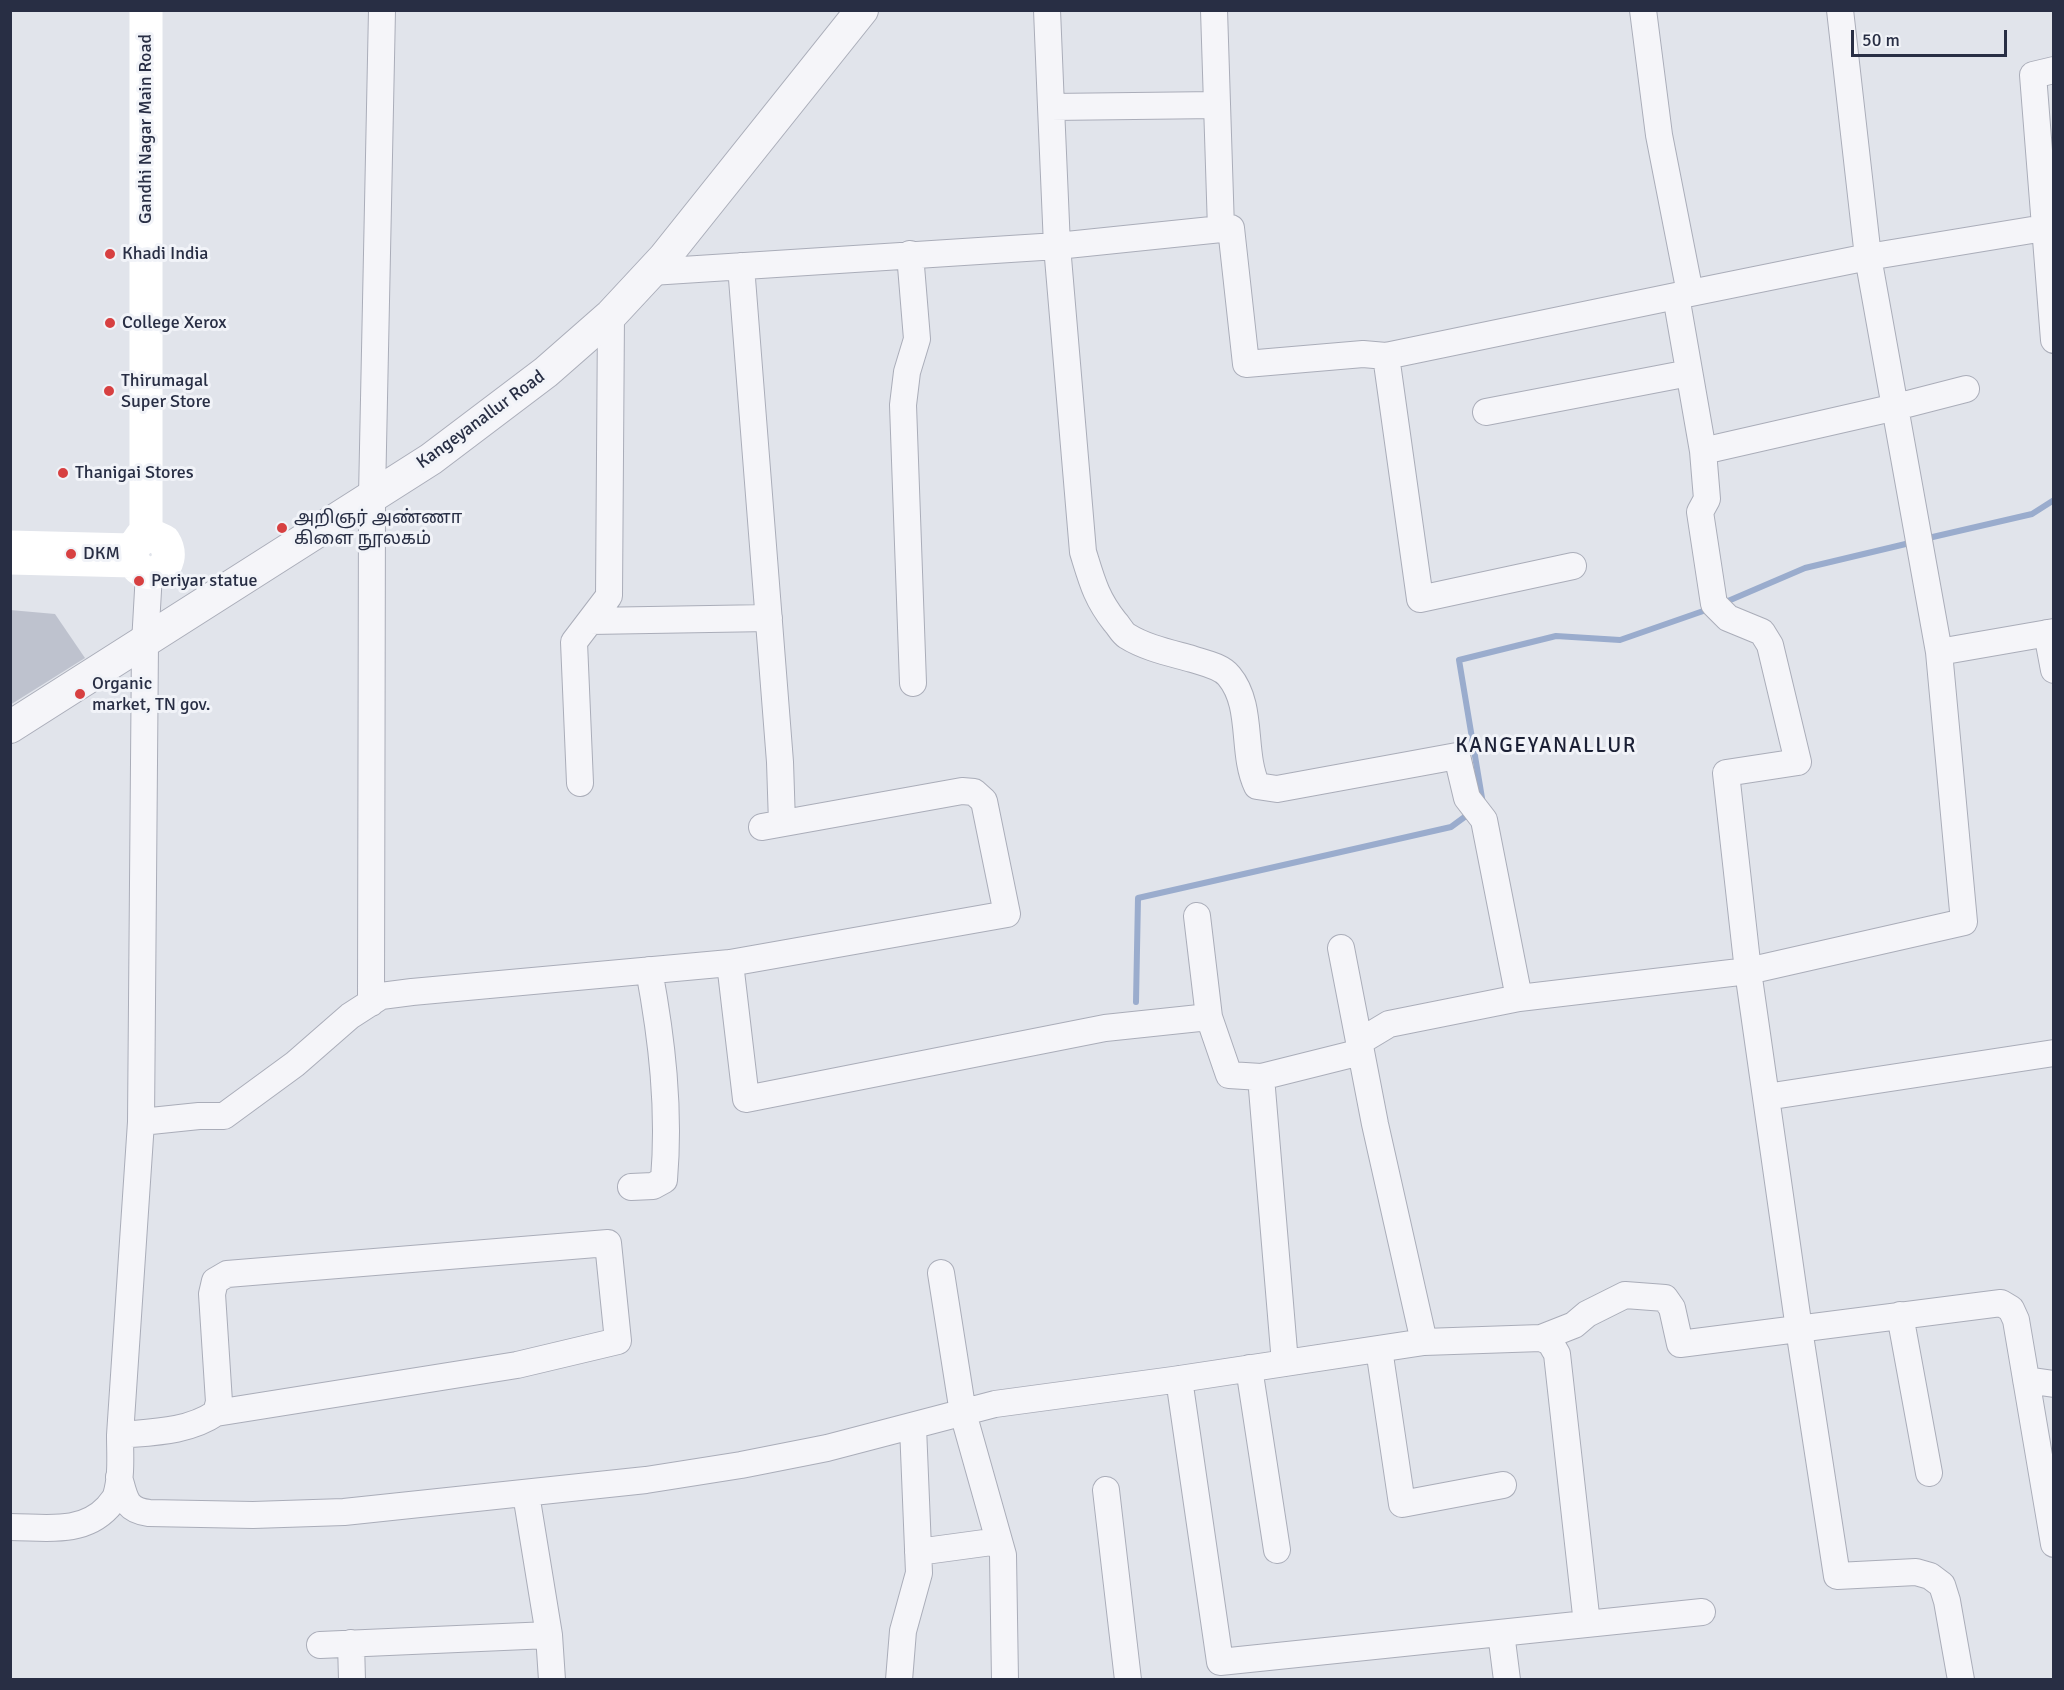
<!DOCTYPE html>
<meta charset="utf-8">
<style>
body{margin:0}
#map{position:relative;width:2064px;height:1690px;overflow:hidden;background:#e1e4eb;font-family:Signika,sans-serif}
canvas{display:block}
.frame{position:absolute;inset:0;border:12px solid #282e44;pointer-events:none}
.scale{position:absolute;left:1851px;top:30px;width:156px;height:27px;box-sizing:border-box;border:3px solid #282e44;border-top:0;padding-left:8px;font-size:18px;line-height:21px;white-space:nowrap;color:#282e44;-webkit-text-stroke:4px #f1f3f8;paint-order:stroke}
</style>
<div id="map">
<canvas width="2064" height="1690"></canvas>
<div class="frame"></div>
<div class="scale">50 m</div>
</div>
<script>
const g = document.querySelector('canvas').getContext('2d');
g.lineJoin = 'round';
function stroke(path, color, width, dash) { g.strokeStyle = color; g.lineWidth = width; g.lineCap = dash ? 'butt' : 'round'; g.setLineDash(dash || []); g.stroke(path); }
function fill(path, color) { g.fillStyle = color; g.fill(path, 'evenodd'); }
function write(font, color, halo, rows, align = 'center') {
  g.font = font + ' Signika,"Noto Sans Tamil",sans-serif'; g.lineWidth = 6; g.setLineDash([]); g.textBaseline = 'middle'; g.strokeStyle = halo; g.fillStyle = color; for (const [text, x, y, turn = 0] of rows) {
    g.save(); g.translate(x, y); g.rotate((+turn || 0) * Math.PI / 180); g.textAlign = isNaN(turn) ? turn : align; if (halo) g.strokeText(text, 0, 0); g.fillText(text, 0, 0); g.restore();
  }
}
stroke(new Path2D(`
 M1924,539L2032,514L2054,500
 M1721,604L1805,568L1914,542
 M1483,804L1459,660L1556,636L1620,640L1709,609
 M1136,1002L1138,898L1451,827L1470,813`), '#9aaccd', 6);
fill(new Path2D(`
 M10,610L55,614L85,658L10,705Z`), '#bec2ce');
const minor = new Path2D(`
 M1047,10L1051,107
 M1214,10L1221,229
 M1643,10L1659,135L1690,293
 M2054,70L2033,75L2054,340
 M910,254L917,339L907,372L903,405L913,683
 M741,266L780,762L782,823
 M651,272L1057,246L1051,107L1217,105
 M1676,296L1868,257L1840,10
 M1386,356L1363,354L1246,364L1231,228L1057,246L1083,552C1092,581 1096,598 1115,622C1119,626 1122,633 1127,636C1146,648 1171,653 1192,659C1204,663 1221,666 1229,676C1254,706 1241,752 1257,786L1277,789L1457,756L1467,798L1484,820L1519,998
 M1486,412L1689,373
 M1703,451L1896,407L1966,389
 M1573,566L1420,599L1386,356L1676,296L1703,451L1707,499L1700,512L1714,604L1728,618L1762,632L1770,645L1798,762L1726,773L1748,971L1964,922L1939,652L1868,257L2044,228
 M590,621L769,618
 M2047,633L2054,670
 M1939,652L2054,632
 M580,783L574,642L609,596L611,315
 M1341,948L1375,1124L1424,1342L1541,1338L1550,1342L1557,1354L1587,1624
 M730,963L746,1099L1105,1028L1209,1017L1197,916
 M371,1003L372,496L382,10
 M1209,1017L1229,1075L1261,1077
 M1359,1042L1389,1024L1519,998L1748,971L1799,1329L1837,1576L1916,1572L1930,1576L1942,1585L1947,1601L1961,1680
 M1766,1097L2054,1053
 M141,1122L199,1116H224L295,1064L350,1016L381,996L412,992L730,963L1007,914L984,801L974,792L962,791L762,827
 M631,1187L653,1186L664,1180C670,1109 662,1040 649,970
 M941,1273L963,1413L1003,1555L1005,1680
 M1900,1315L1929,1473
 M1541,1338L1574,1325L1587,1314L1625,1295L1665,1298L1672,1308L1680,1344L2001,1303L2011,1309L2016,1320L2054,1544
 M1379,1349L1402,1504L1503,1485
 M1285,1363L1261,1077L1361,1052
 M1249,1368L1277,1550
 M1179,1379L1220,1662L1702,1612
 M2026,1380L2054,1384
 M120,1435C153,1432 188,1432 216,1413L219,1402L212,1294L215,1281L227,1274L608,1243L618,1341L517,1365L216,1413
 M119,1477C125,1498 125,1510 149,1513L253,1515L344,1512L646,1480L741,1465L827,1448L995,1404L1173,1380L1424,1342
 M1106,1490L1128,1680
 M526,1494L549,1635L552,1680
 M10,1527C45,1527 82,1535 108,1507C111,1503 114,1500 116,1496C122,1476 120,1455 120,1435L141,1122L145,643L149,573
 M918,1552L999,1541
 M1501,1633L1507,1680
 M351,1643L352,1680
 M320,1645L549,1635
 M899,1680L903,1631L919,1573L913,1427`);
const tertiary = new Path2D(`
 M10,727L431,459L546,372L611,315L664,258L862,10`);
stroke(minor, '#aaadb9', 28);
stroke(tertiary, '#aaadb9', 34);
stroke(minor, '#f5f5f9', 26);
stroke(tertiary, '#f5f5f9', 32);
stroke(new Path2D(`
 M146,10V536
 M10,547L132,550L141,537L153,536L164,541C180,567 147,586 133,561L10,558`), '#fff', 33);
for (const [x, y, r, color] of [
 [110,254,6,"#d74041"],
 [110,323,6,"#d74041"],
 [109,391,6,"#d74041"],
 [63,473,6,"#d74041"],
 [282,528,6,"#d74041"],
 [71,554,6,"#d74041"],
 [139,581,6,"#d74041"],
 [80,694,6,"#d74041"]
]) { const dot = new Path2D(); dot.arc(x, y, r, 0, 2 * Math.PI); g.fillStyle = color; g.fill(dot); stroke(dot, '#f1f3f8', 2); }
write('18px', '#282e44', '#f1f3f8', [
 ["Gandhi Nagar Main Road",146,129,-90],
 ["Kangeyanallur Road",481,420,-36]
]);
write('18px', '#282e44', '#f1f3f8', [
 ["Khadi India",122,254],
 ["College Xerox",122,323],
 ["Thirumagal",121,381],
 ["Super Store",121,402],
 ["Thanigai Stores",75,473],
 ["அறிஞர் அண்ணா",294,518],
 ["கிளை நூலகம்",294,539],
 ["DKM",83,554],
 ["Periyar statue",151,581],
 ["Organic",92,684],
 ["market, TN gov.",92,705]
], 'left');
g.letterSpacing = '1.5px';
write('21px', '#1b2035', '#f1f3f8', [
 ["KANGEYANALLUR",1546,746]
]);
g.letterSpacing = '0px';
</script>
